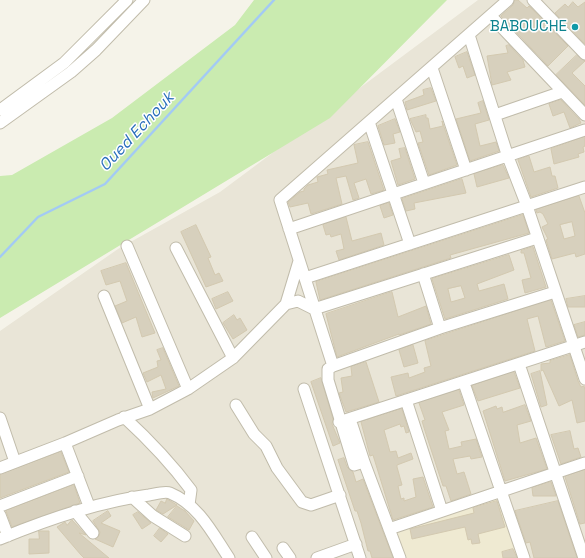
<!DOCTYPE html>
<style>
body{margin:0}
canvas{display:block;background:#f5f3e9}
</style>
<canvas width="585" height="558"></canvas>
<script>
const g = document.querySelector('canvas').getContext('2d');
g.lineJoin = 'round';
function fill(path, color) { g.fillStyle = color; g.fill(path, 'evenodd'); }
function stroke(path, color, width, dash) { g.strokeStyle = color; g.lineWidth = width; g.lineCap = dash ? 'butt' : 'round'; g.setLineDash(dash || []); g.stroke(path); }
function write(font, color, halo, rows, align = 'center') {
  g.font = font + ' "Space Grotesk",sans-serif'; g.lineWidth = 3; g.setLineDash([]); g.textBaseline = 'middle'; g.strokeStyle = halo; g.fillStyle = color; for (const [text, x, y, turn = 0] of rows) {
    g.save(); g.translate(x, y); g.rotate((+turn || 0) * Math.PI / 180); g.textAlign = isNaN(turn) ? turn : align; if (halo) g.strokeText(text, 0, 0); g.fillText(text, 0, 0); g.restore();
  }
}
fill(new Path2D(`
 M478,0H585V558H0V331L118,249L220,192Z`), '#e9e5d7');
fill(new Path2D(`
 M498,496L519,558H405L396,529Z`), '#efead2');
fill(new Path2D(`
 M254,0H447L330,118L0,318V176L12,175L112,118L235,25Z`), '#caebb0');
stroke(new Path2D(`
 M0,257L38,217L105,184L274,0`), '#a3caf4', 2.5);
const building = new Path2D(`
 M515,0H518L527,8L529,6L568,46L548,66L501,16L513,5Z
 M573,2L578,7L585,2V44L555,13L565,4L568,7Z
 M509,45L523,60L525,67L507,72L511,80L492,85L487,56L508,53L506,46Z
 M467,52L475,75L467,78L463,66L459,68L455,57Z
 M577,55L585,61L572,73L585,86V105L556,75Z
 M431,88L436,101L407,110L405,102L424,95L423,90Z
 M561,100L579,119L581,123L570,128L564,112L553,116L549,104Z
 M483,101L489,120L475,124L480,146L496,142L499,151L470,161L456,119L481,113L478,103Z
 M426,115V118H428L430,129L443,126L442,121L457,165L429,175L418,143L423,142L420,131L416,132L410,119Z
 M395,119L400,132L393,134L395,143L384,145L378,126Z
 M585,137V146L583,147L584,152L578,154L579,157L554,164L551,149Z
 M368,142L384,190L371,194L366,179L354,183L359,198L353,200L346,176L336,178L342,204L311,214L308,203L290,207L288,202L300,192L304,191V189L308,185L318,182L317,177L328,174L327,170L358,163L354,145Z
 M405,148L415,179L398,185L391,161L401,158L399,149Z
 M529,156L534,172L550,167L552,176H555L558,188L531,197L518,160Z
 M503,165L509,178L477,187L474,174Z
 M462,179L466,193L414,203L415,209L406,211L402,199Z
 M579,196L585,213V254L576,257L575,253L552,259L546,240L548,239L542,227L548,224L543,214L540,212L537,213L536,210ZM572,222L575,236L564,239L560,225Z
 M389,203L393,215L384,218L380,206Z
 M523,215L529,233L450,255L451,258L320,300L316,282Z
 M346,217L352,241L381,233L384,245L339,260L336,251L344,249L341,234L331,237L330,234L326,235L323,225Z
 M196,225L211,257L208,258L215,275L219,273L223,281L206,287L181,232Z
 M533,247L546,287L525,293L522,280L531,278L524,253H521V251Z
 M509,255L514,270L477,284L479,291L504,284L508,299L445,319L432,279ZM461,286L465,298L451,302L448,289Z
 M126,263L155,333L142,337L136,317L122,323L115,306L127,301L120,281L106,285L101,271Z
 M228,292L233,301L216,309L212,299Z
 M392,292L398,317L426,306L431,324L399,335V334L337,357L326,314Z
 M585,296V307H568L566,299Z
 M551,300L565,341L546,347L538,316L527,319L535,351L396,396L391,377L408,373L409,378L425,372L424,368L431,366L425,341Z
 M234,315L237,320L240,318L247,330L233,339L223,323Z
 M585,322V335L578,337L574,325Z
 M413,345L418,363L404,367L399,350Z
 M163,348L179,386L153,398L152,392L166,389L161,375L147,382L143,373L158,367L157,361L161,360L157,350Z
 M570,355L578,381L581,387L584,386L585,390V421L577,423L572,400L559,406L543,370L541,371V364L550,363V361Z
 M366,362L379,402L346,412L339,393L343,392L341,378L352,376L351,367Z
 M540,371L547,405L541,407L531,374Z
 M514,372L520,388L478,401L472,386Z
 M321,378L333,419L332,424L340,443L333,446L311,382Z
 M459,390L464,405L442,412L449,430L445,431L449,449L462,446L461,442L476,439L482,457L471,459L470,456L453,459L457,474L464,472L471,494L451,501L446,486H443L425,431L422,421L425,420L419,403Z
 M525,405L531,421L517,425L520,443L536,438L547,469L505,481L483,411L496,406L497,409L502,407L503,412Z
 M402,409L409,432L406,433L404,426L401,427L400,424L384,430L390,452L396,451L398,458L411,453L413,459L397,465V467L402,485L398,486L401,499L404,498V501L416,497L413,479L423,477L433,507L393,520L373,455L370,456L361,422Z
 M570,431L574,449L578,448L581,457L561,464L551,435Z
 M61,452L69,472L0,498V475Z
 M344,458L347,467L353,472L356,482L363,479L393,558H372L370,551H368L361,523L357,511H355L338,460Z
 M585,470V523L580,524L565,477Z
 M551,482L556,496H533L532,488Z
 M74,485L80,503L12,527L6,511Z
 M167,499L177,505L163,514L156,510L161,501L165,503Z
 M497,501L505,527L478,534L480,543L472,544L471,539L468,540L465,527L412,539L410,529L474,513L473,508Z
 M558,501L577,558H534L530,542L526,543L515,511Z
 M177,506L185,511L194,521L189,530L168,517Z
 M108,511L111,516L101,523L120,531L113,547L95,539L99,536L100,532L93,521Z
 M138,512L151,523L142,529L133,515Z
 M72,520L86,535L79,533L109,558H84L81,555L57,527L65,522L67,525Z
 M160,528L168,534L161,542L154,536Z
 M39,531H49V553L29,554V539H39Z
 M513,549L517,558H503L502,552Z`);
fill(building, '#d7d0bd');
stroke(building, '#d3c9b0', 1);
const minor = new Path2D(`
 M533,0L585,54
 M491,16L585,115
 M469,35L508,157L527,206L585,379
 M432,68L466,170
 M396,99L424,183
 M0,110L64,63L127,0
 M495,115L562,92
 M369,122L410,244
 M0,123L71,72L96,50L144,0
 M289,229L585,130
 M127,246L188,389
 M176,248L233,358
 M423,274L440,328
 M305,278L585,187
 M104,296L150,409
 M286,304L299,261
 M519,364L584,558
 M333,366L280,200L508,0
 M464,383L524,558
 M304,389L360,558
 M406,400L442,511
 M236,405L254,434L266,446L277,468L302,502L311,505L340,495
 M124,417C149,440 171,463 191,490L189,505
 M0,418L15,462
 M350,419L364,462
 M339,422L585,342
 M65,443L89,506
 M0,468L65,443L118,420L150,409L188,389L233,358L286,304L298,301L314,309L537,238
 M132,497L153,516L185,536
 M0,506L78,476
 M75,511L93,533
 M0,515L8,536
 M389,529L585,463
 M252,537L266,558
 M0,539C48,519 97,502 149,495C155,494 165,491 170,493C199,505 213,534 229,558
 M283,548L290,558
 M317,558L356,544
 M400,558L364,462L354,465L328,380V369L333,366L440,328L555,292`);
stroke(minor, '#c1bcab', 13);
stroke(minor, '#fff', 11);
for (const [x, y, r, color] of [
 [575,27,4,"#0f9aa8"]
]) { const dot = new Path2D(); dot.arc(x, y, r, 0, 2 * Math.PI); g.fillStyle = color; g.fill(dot); stroke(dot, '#fff', 1.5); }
write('15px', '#0d838f', '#fff', [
 ["BABOUCHE",567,27]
], 'right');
write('italic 16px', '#296ebc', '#fff', [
 ["Oued Echouk",137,132,-47]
]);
</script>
